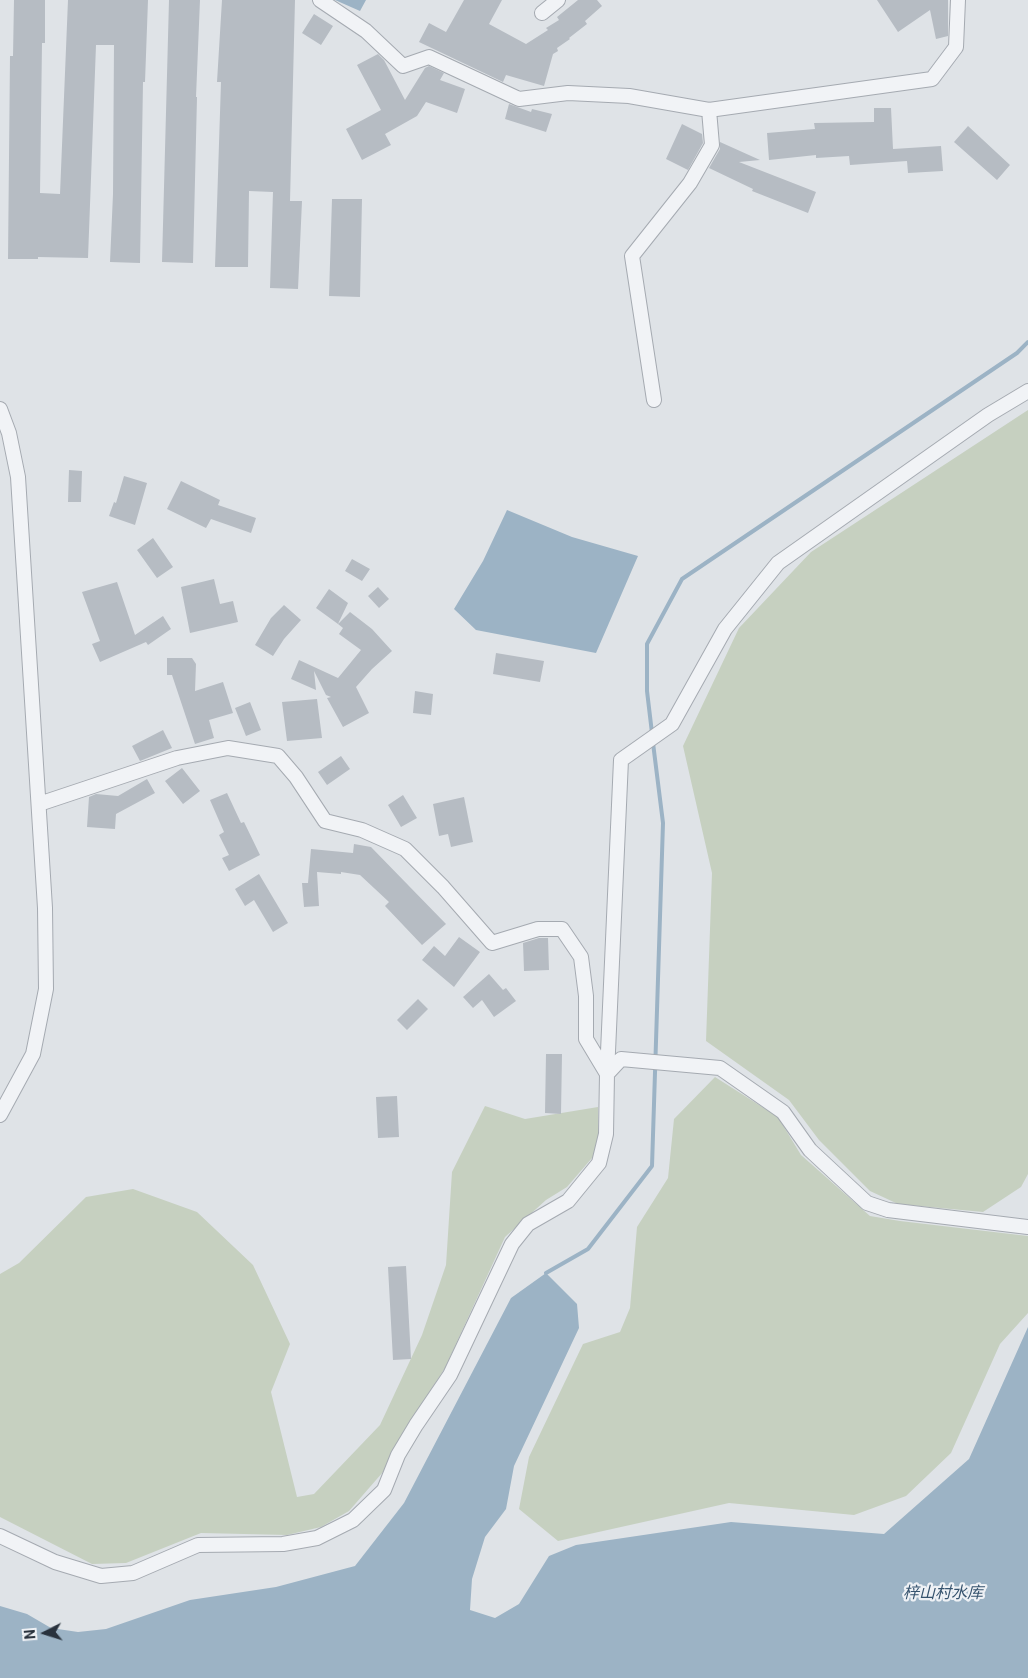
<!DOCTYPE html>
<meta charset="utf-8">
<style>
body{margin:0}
#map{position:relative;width:1028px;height:1678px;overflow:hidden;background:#dfe3e7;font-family:Roboto,sans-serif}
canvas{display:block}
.north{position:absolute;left:20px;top:1608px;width:50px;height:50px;-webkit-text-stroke:4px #eef1f5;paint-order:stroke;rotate:265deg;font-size:14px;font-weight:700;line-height:20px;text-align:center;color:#29323d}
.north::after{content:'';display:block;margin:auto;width:18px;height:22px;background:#29323d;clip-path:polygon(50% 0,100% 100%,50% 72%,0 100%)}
</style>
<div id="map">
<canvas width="1028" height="1678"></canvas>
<div class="north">N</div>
</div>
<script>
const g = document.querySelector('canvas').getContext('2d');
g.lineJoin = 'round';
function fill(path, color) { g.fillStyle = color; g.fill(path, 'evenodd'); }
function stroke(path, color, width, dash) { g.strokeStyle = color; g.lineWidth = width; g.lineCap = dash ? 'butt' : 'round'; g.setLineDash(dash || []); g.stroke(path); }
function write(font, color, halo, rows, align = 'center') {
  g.font = font + ' Roboto,"Noto Sans SC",sans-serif'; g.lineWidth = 4.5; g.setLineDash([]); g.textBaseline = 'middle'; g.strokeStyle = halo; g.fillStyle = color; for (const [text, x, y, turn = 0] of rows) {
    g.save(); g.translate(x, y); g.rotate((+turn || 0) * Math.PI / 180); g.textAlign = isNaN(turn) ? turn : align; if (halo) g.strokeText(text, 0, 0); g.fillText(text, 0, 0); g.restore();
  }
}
fill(new Path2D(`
 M1028,410V1174L1021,1187L983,1212L898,1204L870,1191L819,1140L789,1100L706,1041L712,873L683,746L739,628L811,552Z
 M715,1077L778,1117L801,1155L870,1216L900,1221L1028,1236V1313L1000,1344L951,1453L906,1496L854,1515L729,1503L558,1541L519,1509L529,1457L583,1344L620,1332L630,1308L637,1227L668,1178L674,1119Z
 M485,1106L525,1119L598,1107V1151L567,1187L546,1200L505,1237L445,1368L416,1413L383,1472L349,1511L321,1527L287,1535L201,1533L126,1563L92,1564L0,1517V1274L19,1263L86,1197L133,1189L197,1212L253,1265L290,1344L271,1392L297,1497L314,1494L380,1425L422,1335L446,1265L452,1172Z`), '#c6d0c0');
fill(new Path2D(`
 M335,0H366L360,11Z
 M507,510L572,537L638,556L596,653L476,630L454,609L483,561Z
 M546,1273L577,1304L579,1328L514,1466L506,1509L485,1537L472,1579L470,1610L495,1618L519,1604L549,1556L576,1545L731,1522L884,1534L969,1459L1028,1327V1678H0V1606L27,1614L51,1628L78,1632L106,1629L190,1600L276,1587L355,1566L404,1503L511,1298Z`), '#9cb3c5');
stroke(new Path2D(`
 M652,733L647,691V644L682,579L1017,353L1028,342
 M546,1273L588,1249L652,1166L663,823L653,743`), '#9cb3c5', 4);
fill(new Path2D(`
 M14,0H45V43H42L40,193L60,194L68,0H148L145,82H143L140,263L110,262L113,194L114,45H96L88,258L38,257V259H8L10,56H13Z
 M169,0H200L196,97H197L193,263L162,262Z
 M222,0H295L290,201H302L298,289L270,288L273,192L249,191L248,267H215L221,82H217Z
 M464,0H502L489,24L526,44L548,30L546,28L559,20L557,17L578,0H597L602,6L585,21L587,24L569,38L570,39L557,48L558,51L553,54L544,86L506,75L503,82L419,42L429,23L446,32Z
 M877,0H948V36L936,39L930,10L898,32Z
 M314,14L333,26L321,45L302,33Z
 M378,54L384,60L405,100L425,68L429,66L444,73L440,80L465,89L457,113L426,102L417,116L385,134L391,145L362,160L346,129L381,110L357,65Z
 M509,104L531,112L532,109L552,114L546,132L505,119Z
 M874,108H891L893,149L941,146L943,171L908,173L907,161L850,165L849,156L816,158V155L769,160L767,133L815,129L814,123L874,122Z
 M682,124L702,134L703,143L688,170L666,159Z
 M968,126L1010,165L997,180L954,142Z
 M720,142L760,160L739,162L816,192L808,213L752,191L753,189L709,168L720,149Z
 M332,199H362L360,297L329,296Z
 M69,470L82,471L81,502H68Z
 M124,476L147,483L135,525L109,516L114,502L116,503Z
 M181,481L220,500L218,505L256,518L251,533L211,519L206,528L167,509Z
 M153,538L173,567L157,578L137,550Z
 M352,559L370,569L362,581L345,571Z
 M214,579L220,604L233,601L238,622L190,633L181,587Z
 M117,582L135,635L163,616L171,629L148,645L146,642L100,662L92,644L100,641L82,592Z
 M378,587L389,599L379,608L368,596Z
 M329,589L348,603L338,624L316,608Z
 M284,605L301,620L284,639L273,656L255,645L271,618Z
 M350,612L372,629L392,651L372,669L356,687L369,713L343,727L327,698L331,697L326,695L314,671L316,690L291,679L299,660L338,678L361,650L339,634L343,628L338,624Z
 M496,653L544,661L540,682L493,674Z
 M167,658H192L196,664L195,691L223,682L233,713L209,720L214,738L195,744L172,675H167Z
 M415,691L433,694L431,715L413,713Z
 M317,699L322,738L287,741L282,702Z
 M250,702L261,730L246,736L235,708Z
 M163,730L172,748L140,761L132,746Z
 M341,756L350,769L327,785L318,772Z
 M182,768L200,791L183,804L165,781Z
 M147,779L155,793L116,814L115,829L87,827L89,797L96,794L118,796Z
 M227,793L241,823L244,822L260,855L229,871L222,858L229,855L219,835L224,832L210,800Z
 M403,795L417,818L401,827L388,805Z
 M464,797L473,842L451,847L448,834L439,836L433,804Z
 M354,844L371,847L446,924L422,945L385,906L389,902L360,875L341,872V874L317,872L319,906L304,907L302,883H308L311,849L353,853Z
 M259,874L288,923L273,932L254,900L245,906L235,889Z
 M459,937L480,952L454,987L422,960L434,946L445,956Z
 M539,938H548L549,970L524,971L523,943Z
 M489,974L503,990L506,988L516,1001L494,1017L482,1000L473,1008L463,997Z
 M418,999L428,1009L407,1030L397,1020Z
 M546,1054H562L561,1114L545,1113Z
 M397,1096L399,1137L378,1138L376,1097Z
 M406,1266L411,1359L393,1360L388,1267Z`), '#b6bcc3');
const minor = new Path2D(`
 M320,0L366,31L403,66L429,57L519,99L568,93L629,96L709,110L932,79L956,47L958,0
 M542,13L558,0
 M654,400L632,256L690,183L712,145L709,110
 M0,409L9,433L18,477L45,908L46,989L33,1054L0,1115
 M39,804L177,758L228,748L278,756L296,777L325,821L362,830L405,849L443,887L492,943L538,929H562L581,957L586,996V1039L607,1074
 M607,1074L621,760L672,724L725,629L778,563L988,415L1028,391
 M0,1536L55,1562L101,1576L133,1573L198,1545L283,1544L317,1538L353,1520L384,1490L398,1455L416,1425L450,1375L512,1244L528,1224L568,1201L599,1163L606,1134L607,1074L621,1059L720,1068L783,1112L810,1150L867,1203L888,1210L1028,1227`);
stroke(minor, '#a5aab1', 16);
stroke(minor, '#f1f3f6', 14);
write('italic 16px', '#36536e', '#eef1f5', [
 ["梓山村水库",943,1594]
]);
</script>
